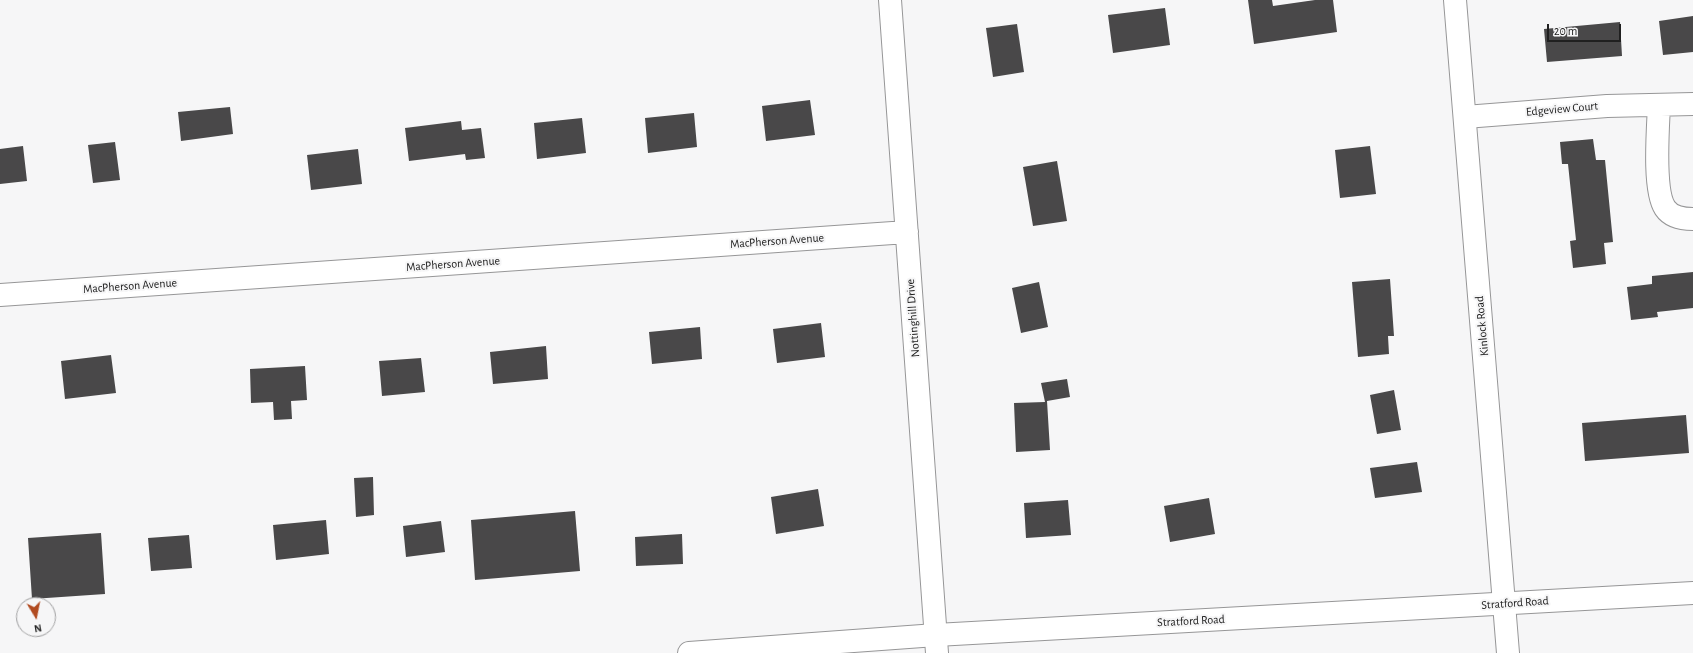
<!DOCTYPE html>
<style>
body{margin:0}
#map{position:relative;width:1693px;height:653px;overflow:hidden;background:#f6f6f7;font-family:"Alegreya Sans",sans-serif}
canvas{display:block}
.north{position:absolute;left:16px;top:597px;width:40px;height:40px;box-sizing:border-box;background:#f6f6f7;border:1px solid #a0a0a1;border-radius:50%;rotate:170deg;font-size:11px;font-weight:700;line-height:16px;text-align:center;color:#202020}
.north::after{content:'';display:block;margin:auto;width:14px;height:18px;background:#b14b20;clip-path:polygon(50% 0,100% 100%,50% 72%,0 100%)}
.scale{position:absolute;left:1547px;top:24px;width:74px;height:18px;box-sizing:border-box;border:2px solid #202020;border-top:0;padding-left:5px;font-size:12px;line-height:14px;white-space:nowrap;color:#202020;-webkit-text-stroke:3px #f6f6f7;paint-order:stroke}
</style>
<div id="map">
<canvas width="1693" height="653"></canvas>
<div class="north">N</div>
<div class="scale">20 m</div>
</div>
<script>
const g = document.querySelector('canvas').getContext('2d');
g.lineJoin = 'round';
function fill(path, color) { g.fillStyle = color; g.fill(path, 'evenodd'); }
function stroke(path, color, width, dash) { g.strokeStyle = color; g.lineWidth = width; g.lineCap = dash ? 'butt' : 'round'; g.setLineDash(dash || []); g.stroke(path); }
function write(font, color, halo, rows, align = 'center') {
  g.font = font + ' "Alegreya Sans",sans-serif'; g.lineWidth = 4; g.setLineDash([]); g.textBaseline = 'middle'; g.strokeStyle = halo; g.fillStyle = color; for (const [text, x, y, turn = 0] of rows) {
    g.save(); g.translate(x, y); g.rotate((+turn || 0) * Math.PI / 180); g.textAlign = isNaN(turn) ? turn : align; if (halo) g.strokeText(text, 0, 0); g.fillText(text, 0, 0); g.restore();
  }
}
fill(new Path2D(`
 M1248,0H1272L1273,6L1315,0H1333L1337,32L1254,44Z
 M1165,8L1170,45L1113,53L1108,15Z
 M1693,16V52L1663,55L1659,21Z
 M1620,22L1622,56L1547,62L1544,29Z
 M1017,24L1024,72L993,77L986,28Z
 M810,100L815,135L766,141L762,106Z
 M230,107L233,134L181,141L178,112Z
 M694,113L697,147L648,153L645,118Z
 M582,118L586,153L537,159L534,123Z
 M461,121L462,130L481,128L485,158L466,160L465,154L409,161L405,128Z
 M1593,139L1596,160H1605L1613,242L1604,243L1606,264L1573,268L1570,241L1576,240L1568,164H1562L1560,142Z
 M115,142L120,180L93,183L88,145Z
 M23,146L27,181L0,184V149Z
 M1370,146L1376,194L1340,198L1335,150Z
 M358,149L362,184L311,190L307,155Z
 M1057,161L1067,221L1033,226L1023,167Z
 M1693,272V308L1657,312L1658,317L1631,320L1627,287L1652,284V276Z
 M1390,279L1394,336H1388L1389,354L1358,357L1352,282Z
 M1039,282L1048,327L1021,333L1012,288Z
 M821,323L825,357L777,363L773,329Z
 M700,327L702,359L652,364L649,332Z
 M546,346L548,379L493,384L490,352Z
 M111,355L116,393L65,399L61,361Z
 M421,358L425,392L382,396L379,361Z
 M305,366L307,400L291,401L292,419L274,420L273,402L251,403L250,369Z
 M1067,379L1070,397L1047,401L1050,450L1016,452L1014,403L1045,402L1041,383Z
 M1394,390L1401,430L1377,434L1370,395Z
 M1686,415L1689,453L1585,461L1582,423Z
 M1417,462L1422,492L1375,498L1370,468Z
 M373,477L374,515L356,517L354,478Z
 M818,489L824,526L776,534L771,497Z
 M1209,498L1215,534L1170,542L1164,506Z
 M1068,500L1071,535L1026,538L1024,503Z
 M575,511L580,571L475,580L471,520Z
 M326,520L329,554L276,560L273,525Z
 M441,521L445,552L406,557L403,526Z
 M101,533L105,594L32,599L28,538Z
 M682,534L683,564L636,566L635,537Z
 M189,535L192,568L151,571L148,538Z`), '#494849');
const minor = new Path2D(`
 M890,0L937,653
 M1659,105C1658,129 1653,190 1665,208C1671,217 1684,219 1693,219
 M1465,117L1607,106L1693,104
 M0,295L907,232`);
const tertiary = new Path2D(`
 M1455,0L1508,653`);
const secondary = new Path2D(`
 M689,653L936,635L1693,593`);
stroke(minor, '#969697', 24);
stroke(tertiary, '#969697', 24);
stroke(secondary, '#969697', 24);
stroke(minor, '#fff', 22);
stroke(tertiary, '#fff', 22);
stroke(secondary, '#fff', 22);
write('12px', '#202020', '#f6f6f7', [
 ["Edgeview Court",1562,109,-5],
 ["MacPherson Avenue",777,241,-4],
 ["MacPherson Avenue",453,264,-4],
 ["MacPherson Avenue",130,286,-4],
 ["Nottinghill Drive",913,318,-94],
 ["Kinlock Road",1482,326,-95],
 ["Stratford Road",1515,603,-4],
 ["Stratford Road",1191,621,-3]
]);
</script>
